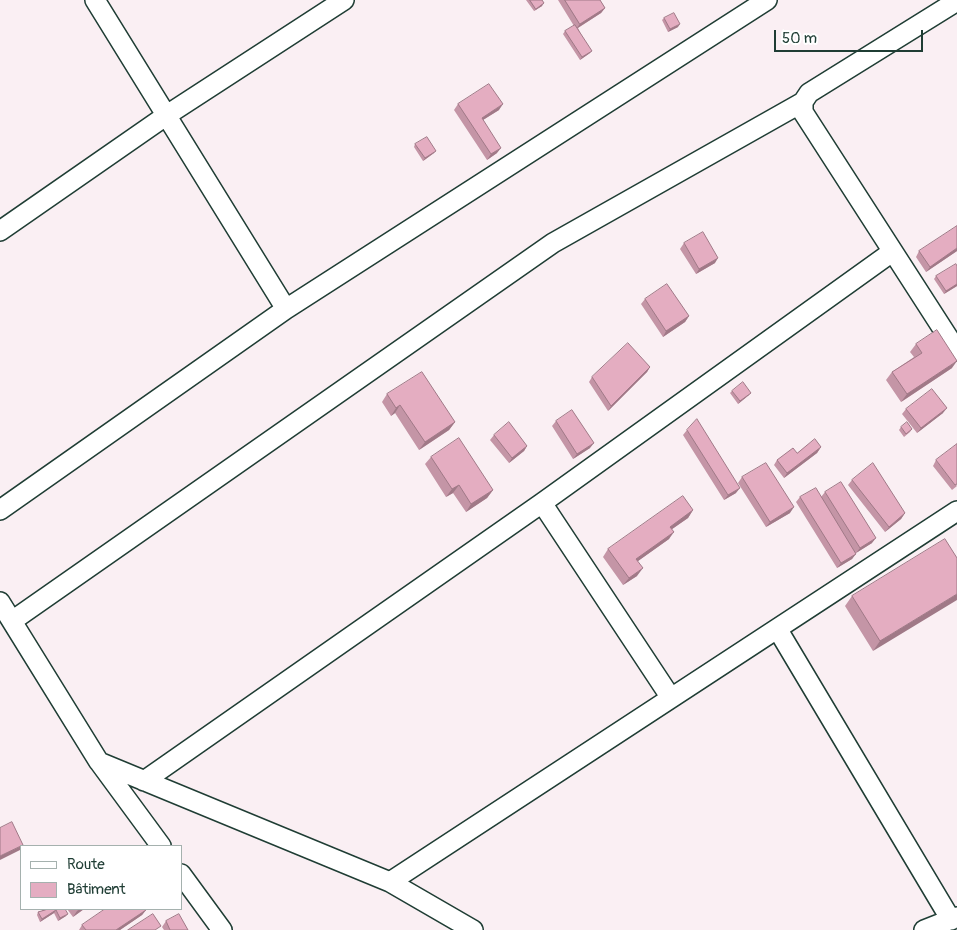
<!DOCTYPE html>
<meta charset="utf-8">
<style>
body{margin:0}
#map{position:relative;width:957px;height:930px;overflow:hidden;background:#faeff3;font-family:Pangolin,sans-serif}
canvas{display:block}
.legend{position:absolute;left:20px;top:845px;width:162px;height:65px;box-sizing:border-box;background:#fff;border:1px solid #a5b1ae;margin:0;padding:6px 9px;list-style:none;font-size:15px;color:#1f3d34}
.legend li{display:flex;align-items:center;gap:10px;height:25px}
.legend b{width:25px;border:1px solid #a5b1ae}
.scale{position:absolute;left:774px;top:30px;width:149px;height:22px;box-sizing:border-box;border:2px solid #1f3d34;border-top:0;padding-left:6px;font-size:15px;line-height:18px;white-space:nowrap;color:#1f3d34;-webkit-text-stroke:4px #fff;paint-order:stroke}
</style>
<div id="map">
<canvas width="957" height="930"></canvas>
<ul class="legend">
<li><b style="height:6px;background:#fff"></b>Route</li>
<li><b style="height:14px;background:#e4adc1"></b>Bâtiment</li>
</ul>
<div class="scale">50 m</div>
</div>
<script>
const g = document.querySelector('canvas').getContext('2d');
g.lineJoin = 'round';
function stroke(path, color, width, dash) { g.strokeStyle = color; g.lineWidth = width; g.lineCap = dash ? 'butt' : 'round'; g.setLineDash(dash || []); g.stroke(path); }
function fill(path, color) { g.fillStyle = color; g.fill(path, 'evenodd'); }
const minor = new Path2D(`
 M95,0L286,309
 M803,102V112L957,351
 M0,231L167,115L344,0
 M542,503L671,698
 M0,510L286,309L767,0
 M0,602L99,762L390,882L473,930
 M12,621L553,243L803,102L809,93L957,1
 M778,630L951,920
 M100,763L161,846
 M144,781L542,503L892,252
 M181,874L222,930
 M390,882C579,758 769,636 957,511
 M924,930L957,917`);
stroke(minor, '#1f3d34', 22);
stroke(minor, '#fff', 19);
fill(new Path2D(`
 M526,0H542V6L534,11Z
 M558,0H600L605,8L601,13L578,28L590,53L580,60L563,34L565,31L574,26Z
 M664,18L678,27L668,32L662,20Z
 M458,104L499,110L483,120L497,153L487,160L454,110Z
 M415,144L434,153L423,161L414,147Z
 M684,243L715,263L696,274L680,249Z
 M919,251H957L926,272L916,257Z
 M957,266V286L944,294L934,279L936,276Z
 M645,299L689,316L685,322L663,337L641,304Z
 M916,344L952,368L901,402L886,380L892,372L914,357L910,352Z
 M650,367L647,372L608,411L589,382L592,377Z
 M732,391L749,395L738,404L730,393Z
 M387,394L455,422L449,430L419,450L395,413L391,416L382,402Z
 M906,409L943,413L917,433L902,414Z
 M556,421L590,448L573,459L552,426Z
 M901,427L912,429L910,432L904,437L899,430Z
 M687,430L736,493L724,500L683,435Z
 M494,435L527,446L524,451L509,463L490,440Z
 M821,447L817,453L784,478L774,465L777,460L797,453Z
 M431,457L493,490L487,498L466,512L453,493L446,497L425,464Z
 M936,460L957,486L952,490L933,466Z
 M742,477L790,513L766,527L738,483Z
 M852,480L905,513L901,519L885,532L848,485Z
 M825,492L872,543L856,553L852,559L837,568L796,502L800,497H821Z
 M693,510L688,518L672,529L669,539L638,561L637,576L623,585L603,557L608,549Z
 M957,558L873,651L845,606L852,596Z
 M42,909H55L56,910L66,916L58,921L54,913L40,922L37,915L38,912L42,911Z
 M67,909H84L73,917Z
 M146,910L142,915L120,930H79L82,925Z
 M166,921L188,930H164L162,927Z`), '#c495a6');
fill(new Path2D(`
 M544,3L542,6L534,11L536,9Z
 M605,8L601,13L576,29L580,24Z
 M680,24L678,27L668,32L670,29Z
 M592,51L590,53L580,60L582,57Z
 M503,104L499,110L478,123L482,118Z
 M501,148L497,153L487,160L491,154Z
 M436,151L434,153L423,161L425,158Z
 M957,248V251L926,272L930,267Z
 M718,258L715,263L696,274L699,269Z
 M957,284V286L944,294L946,291Z
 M689,316L685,322L663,337L666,331Z
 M957,361L952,368L901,402L907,394Z
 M650,367L647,372L608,411L611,406Z
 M751,393L749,395L738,404L740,401Z
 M400,405L395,413L391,416L396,408Z
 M947,408L943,413L917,433L921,428Z
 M455,422L449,430L419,450L425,442Z
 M594,443L590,448L573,459L577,454Z
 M527,446L524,451L509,463L512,458Z
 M821,447L817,453L784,478L787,473Z
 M459,485L453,493L446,497L452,489Z
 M740,488L736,493L724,500L728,495Z
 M493,490L487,498L466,512L471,504Z
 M794,507L790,513L766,527L770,522Z
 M693,510L688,518L665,534L670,527Z
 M905,513L901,519L885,532L889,527Z
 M674,532L669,539L631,566L636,559Z
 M876,538L872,543L856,553L860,548Z
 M856,554L852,559L837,568L841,563Z
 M643,568L637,576L623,585L629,578Z
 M957,594V600L873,651L880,641Z
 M23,845L21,846V848L20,850L0,860V856Z
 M80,909H84L73,917L77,911Z
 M56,910L54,913L40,922L42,919Z
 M146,910L142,915L120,930H116Z
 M68,914L66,916L58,921L60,918Z`), '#a07987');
const building = new Path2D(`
 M530,0H542L544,3L536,9Z
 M565,0H600L605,8L580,24Z
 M674,13L680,24L670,29L664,18Z
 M575,25L592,51L582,57L565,31Z
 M489,84L503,104L482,118L501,148L491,154L458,104Z
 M427,137L436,151L425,158L415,144Z
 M957,226V248L930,267L919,251Z
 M703,232L718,258L699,269L684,243Z
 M956,264L957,266V284L946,291L936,276Z
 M667,284L689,316L666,331L645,299Z
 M937,330L957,361L907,394L892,372L922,353L916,344Z
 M628,343L650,367L611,406L592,377Z
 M422,372L455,422L425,442L400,405L396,408L387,394Z
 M743,382L751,393L740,401L732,391Z
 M932,389L947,408L921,428L906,409Z
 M572,410L594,443L577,454L556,421Z
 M697,419L740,488L728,495L687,430Z
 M509,422L527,446L512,458L494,435Z
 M907,422L912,429L906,434L901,427Z
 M459,438L493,490L471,504L459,485L452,489L431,457Z
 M815,439L821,447L787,473L777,460L793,448L797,453Z
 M957,444V484L955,485L936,460Z
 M766,463L794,507L770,522L742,477Z
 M873,463L905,513L889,527L852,480Z
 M841,482L876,538L860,548L825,492Z
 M816,488L856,554L841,563L800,497Z
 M683,496L693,510L670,527L674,532L636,559L643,568L629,578L608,549Z
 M945,539L957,558V594L880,641L852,596Z
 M12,822L23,845L0,856V828Z
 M44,909H55L56,910L58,909H65L68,914L60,918L56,910L42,919L38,912L45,910Z
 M105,909H145L146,910L116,930H86L82,925Z
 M153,914L161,926L155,930H128Z
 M179,914L188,930H170L166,921Z`);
fill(building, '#e4adc1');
stroke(building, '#a07987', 1);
</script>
